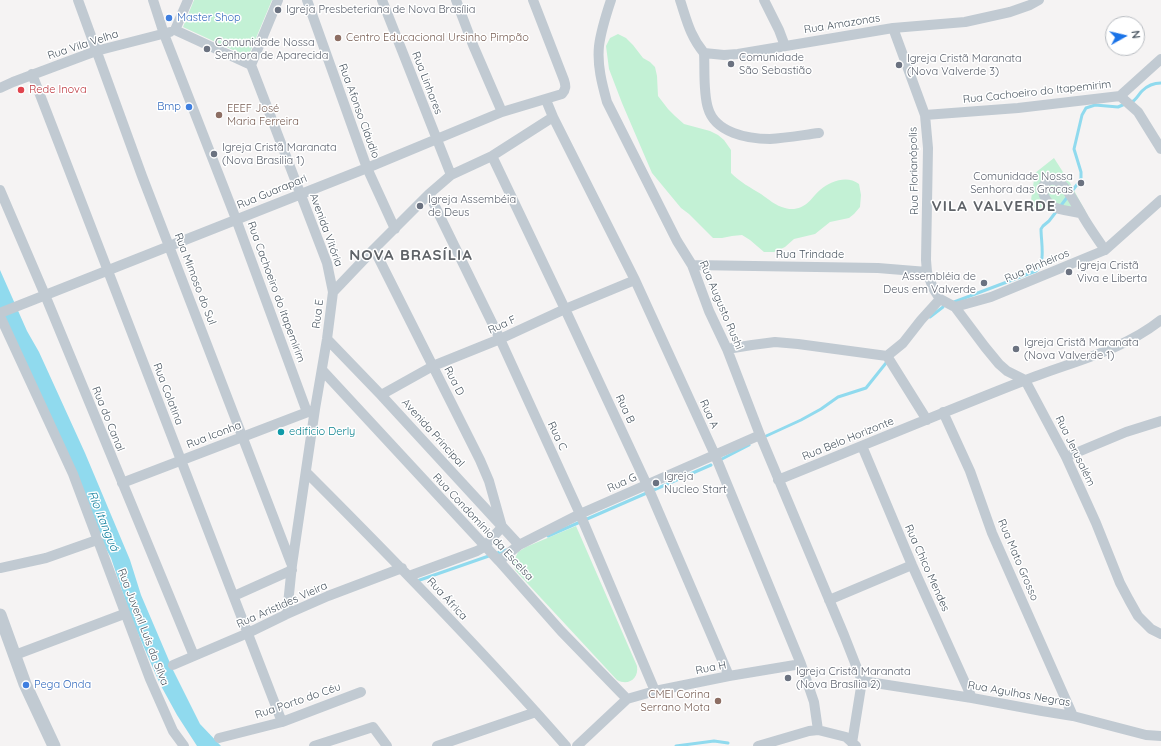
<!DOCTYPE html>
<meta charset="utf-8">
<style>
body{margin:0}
#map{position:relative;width:1161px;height:746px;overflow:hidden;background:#f5f3f3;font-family:Quicksand,sans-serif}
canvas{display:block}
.north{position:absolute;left:1105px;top:16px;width:40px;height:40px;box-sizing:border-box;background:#fff;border:1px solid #b7bbc0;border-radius:50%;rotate:82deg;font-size:11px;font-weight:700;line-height:16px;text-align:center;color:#4a5661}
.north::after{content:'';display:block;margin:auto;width:14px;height:18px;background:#1a73e8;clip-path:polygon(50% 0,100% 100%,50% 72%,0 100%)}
</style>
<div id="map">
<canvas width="1161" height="746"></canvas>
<div class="north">N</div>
</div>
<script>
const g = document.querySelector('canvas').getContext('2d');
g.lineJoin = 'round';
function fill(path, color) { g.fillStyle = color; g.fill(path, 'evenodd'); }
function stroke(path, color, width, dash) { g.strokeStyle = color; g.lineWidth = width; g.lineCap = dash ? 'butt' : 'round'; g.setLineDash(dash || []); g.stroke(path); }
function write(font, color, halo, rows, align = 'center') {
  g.font = font + ' Quicksand,sans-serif'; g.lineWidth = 3; g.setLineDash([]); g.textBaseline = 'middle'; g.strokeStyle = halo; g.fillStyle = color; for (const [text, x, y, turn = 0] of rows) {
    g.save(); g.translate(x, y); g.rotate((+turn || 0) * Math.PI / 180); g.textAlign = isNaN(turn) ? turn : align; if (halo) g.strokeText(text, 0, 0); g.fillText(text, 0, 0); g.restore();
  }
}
fill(new Path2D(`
 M194,0H272L248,57L183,27Z
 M618,34L626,38L633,45L643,58L650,62L655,67L657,76L658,96L668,109L675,116L684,124L710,131L718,135L724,140L731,150V173C740,182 751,188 761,194C768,199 776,206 785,208C787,209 791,209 794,209C808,207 811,198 820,190C831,181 847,175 859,184L861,195L860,207L854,214L849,218L830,222L815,234L794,239L785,247L774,252H764L750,240L742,235L732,236L722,238H713L689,214L681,208L652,173L622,103L609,69L606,46L610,38Z
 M1054,158L1070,183L1088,216L1030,207L1035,173Z
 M576,526L637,666C639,679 628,686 617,680L515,570L514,561L518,552L526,547Z`), '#c3f1d5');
fill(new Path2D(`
 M0,270L27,331L39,352L85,453L130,560L141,595L173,670L200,724L221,746H197L177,715L160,684L132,620L111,558L97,532L0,311Z`), '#90daee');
stroke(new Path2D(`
 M1130,103C1136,101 1138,95 1142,91C1147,86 1154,83 1161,83
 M954,302L1036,271C1046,263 1041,242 1041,229L1043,226L1049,221L1079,182L1081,178V172L1074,149L1082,115L1086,108L1095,105L1118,107L1125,104
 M930,317L943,307
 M764,437L801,420L821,409L838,397L866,388L886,363
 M720,460L749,445
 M548,536L711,465
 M417,581L506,550
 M676,746L714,741L728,743`), '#90daee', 3);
stroke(new Path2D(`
 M78,0L142,176L291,563
 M153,0L164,34L236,219L307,412
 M188,0L175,30L251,65L278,0
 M307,0L367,168L395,229
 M382,0L451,175
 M456,0L473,45L502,112
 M611,0C606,15 601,30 599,46C597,65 602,84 607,102L677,241L692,265L709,311L727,349L760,435L844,635L862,681L972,698L1042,711L1073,716L1146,735L1161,736
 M680,0C687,21 690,36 704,53L724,55L738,54L893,28L965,22L1010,12L1030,5L1039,0
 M764,0L779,30L785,46
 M893,28L925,115L928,148L926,260L927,272L933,288L940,299L955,307L985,347L999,364L1007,371L1025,380L1066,457L1096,523L1120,583L1129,600L1138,616L1151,629L1161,634
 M704,53C705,70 703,92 708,108C715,133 748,139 770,139C786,138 803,135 819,133
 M251,65L327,263L333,292
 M32,74L282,722
 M0,88L13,82L96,51L170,32
 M1120,96L1138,112L1161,149
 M925,115L1018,108L1120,96L1161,59
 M553,117L635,280L715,455L801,664L814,702L818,730
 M492,156L565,309L647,485L729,676
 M0,190L45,295L194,656
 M429,194L500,339L580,514L655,691
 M1080,213C1061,209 1047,211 1042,189C1044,183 1050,177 1057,181C1066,185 1076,205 1081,213C1088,226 1097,238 1105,250
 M374,249L480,460L489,481L502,527L484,547L477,551L409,576
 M692,265L878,268L927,272
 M955,307L991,297L1105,250L1161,200
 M0,313L367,168L502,112L562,94C566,89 566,86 564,80L533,0
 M0,316L73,474L150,679L173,731L184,746
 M327,339L381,395L519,545
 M727,349L752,345L775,342L798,344L887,356L903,343L921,320L940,299
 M887,356L927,420
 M323,371L499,561L561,631L627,699
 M381,395L433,366L500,339L565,309L635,280
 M943,412L970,471L992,533L1073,716
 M862,446L912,565L972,698
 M1066,457L1126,432L1161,421
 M306,472C395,561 483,651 566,746
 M778,480C860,447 941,413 1023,381C1070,362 1121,352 1161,320
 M122,483L313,410
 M499,561L519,545L580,514L760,435
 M0,568L46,558L97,540
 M234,596L292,570
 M829,600L912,565
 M287,614L292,565L315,409L327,339L333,292L374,249L429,194L451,175L492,156L553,117L546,100
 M15,655L124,614
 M173,665L248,633L287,614L328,596L402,568
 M219,738L282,722L361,692
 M852,743L862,681
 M314,746L373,727L387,746
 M437,746L536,712
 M577,746L627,699L655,691L729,676L801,664
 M758,746L809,731L818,730L846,737L856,746`), '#c1cad2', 10);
stroke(new Path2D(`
 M0,615L25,684L54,746`), '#c1cad2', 13);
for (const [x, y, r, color] of [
 [278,10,4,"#6b7280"],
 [169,18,4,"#3f7fe0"],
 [338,38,4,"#8d6e63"],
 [207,49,4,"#6b7280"],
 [731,64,4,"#6b7280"],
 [899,65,4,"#6b7280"],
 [21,90,4,"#e0444e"],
 [189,107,4,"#3f7fe0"],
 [219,115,4,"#8d6e63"],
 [214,154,4,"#6b7280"],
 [1081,183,4,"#6b7280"],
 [420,206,4,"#6b7280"],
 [1069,272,4,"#6b7280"],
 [984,283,4,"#6b7280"],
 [1016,349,4,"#6b7280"],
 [281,432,4,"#0f9aa8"],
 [656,483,4,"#6b7280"],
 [788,678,4,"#6b7280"],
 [26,685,4,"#3f7fe0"],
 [718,701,4,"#8d6e63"]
]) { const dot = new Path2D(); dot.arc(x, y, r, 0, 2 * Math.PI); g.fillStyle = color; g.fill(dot); stroke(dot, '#fff', 1.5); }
write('11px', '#5b616d', '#fff', [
 ["Igreja Presbeteriana de Nova Brasília",286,10],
 ["Comunidade Nossa",215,43],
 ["Senhora de Aparecida",215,56],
 ["Comunidade",739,58],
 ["São Sebastião",739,71],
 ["Igreja Cristã Maranata",907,59],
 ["(Nova Valverde 3)",907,72],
 ["Igreja Cristã Maranata",222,148],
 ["(Nova Brasilia 1)",222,161],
 ["Comunidade Nossa",1073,177,"right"],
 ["Senhora das Graças",1073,190,"right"],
 ["Igreja Assembéia",428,200],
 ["de Deus",428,213],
 ["Igreja Cristã",1077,266],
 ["Viva e Liberta",1077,279],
 ["Assembléia de",976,277,"right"],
 ["Deus em Valverde",976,290,"right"],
 ["Igreja Cristã Maranata",1024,343],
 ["(Nova Valverde 1)",1024,356],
 ["Igreja",664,477],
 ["Nucleo Start",664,490],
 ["Igreja Cristã Maranata",796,672],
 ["(Nova Brasília 2)",796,685]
], 'left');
write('11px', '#366cbe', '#fff', [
 ["Master Shop",177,18],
 ["Bmp",181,107,"right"],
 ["Pega Onda",34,685]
], 'left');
write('11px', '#4a5661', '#fff', [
 ["Rua Amazonas",842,24,-9],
 ["Rua Vila Velha",83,45,-18],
 ["Rua Linhares",427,83,69],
 ["Rua Cachoeiro do Itapemirim",1037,92,-6],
 ["Rua Afonso Cláudio",359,111,70],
 ["Rua Florianópolis",914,171,-91],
 ["Rua Guarapari",272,192,-22],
 ["Avenida Vitória",326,230,70],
 ["Rua Trindade",810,255],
 ["Rua Pinheiros",1037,266,-23],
 ["Rua Mimoso do Sul",195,279,69],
 ["Rua Cachoeiro do Itapemirim",276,292,70],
 ["Rua Augusto Rushi",721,305,67],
 ["Rua E",318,314,-83],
 ["Rua F",502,325,-24],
 ["Rua D",454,381,63],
 ["Rua Colatina",168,394,69],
 ["Rua B",625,409,65],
 ["Rua A",709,414,66],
 ["Rua do Canal",108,419,68],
 ["Avenida Principal",433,433,48],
 ["Rua Iconha",214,435,-21],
 ["Rua C",557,436,65],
 ["Rua Belo Horizonte",848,439,-22],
 ["Rua Jerusalém",1075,451,64],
 ["Rua G",622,483,-24],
 ["Rua Condomínio da Escelsa",483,527,47],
 ["Rua Mato Grosso",1018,560,67],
 ["Rua Chico Mendes",927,568,66],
 ["Rua África",447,599,47],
 ["Rua Aristides Vieira",282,605,-24],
 ["Rua Juvenil Luís da Silva",143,627,69],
 ["Rua H",711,668,-11],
 ["Rua Agulhas Negras",1019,694,10],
 ["Rua Porto do Céu",298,701,-19]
]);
write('11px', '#785e54', '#fff', [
 ["Centro Educacional Ursinho Pimpão",346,38],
 ["EEEF José",227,109],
 ["Maria Ferreira",227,122],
 ["CMEI Corina",710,695,"right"],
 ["Serrano Mota",710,708,"right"]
], 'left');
write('11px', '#be3a42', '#fff', [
 ["Rede Inova",29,90]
], 'left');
write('11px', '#0d838f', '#fff', [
 ["edificio Derly",289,432]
], 'left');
write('italic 12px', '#0c7c9b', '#fff', [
 ["Rio Itanguá",103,521,68]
]);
g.letterSpacing = '1px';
write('bold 15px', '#5f6368', '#fff', [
 ["VILA VALVERDE",994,206],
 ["NOVA BRASÍLIA",411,255]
]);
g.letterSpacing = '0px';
</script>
